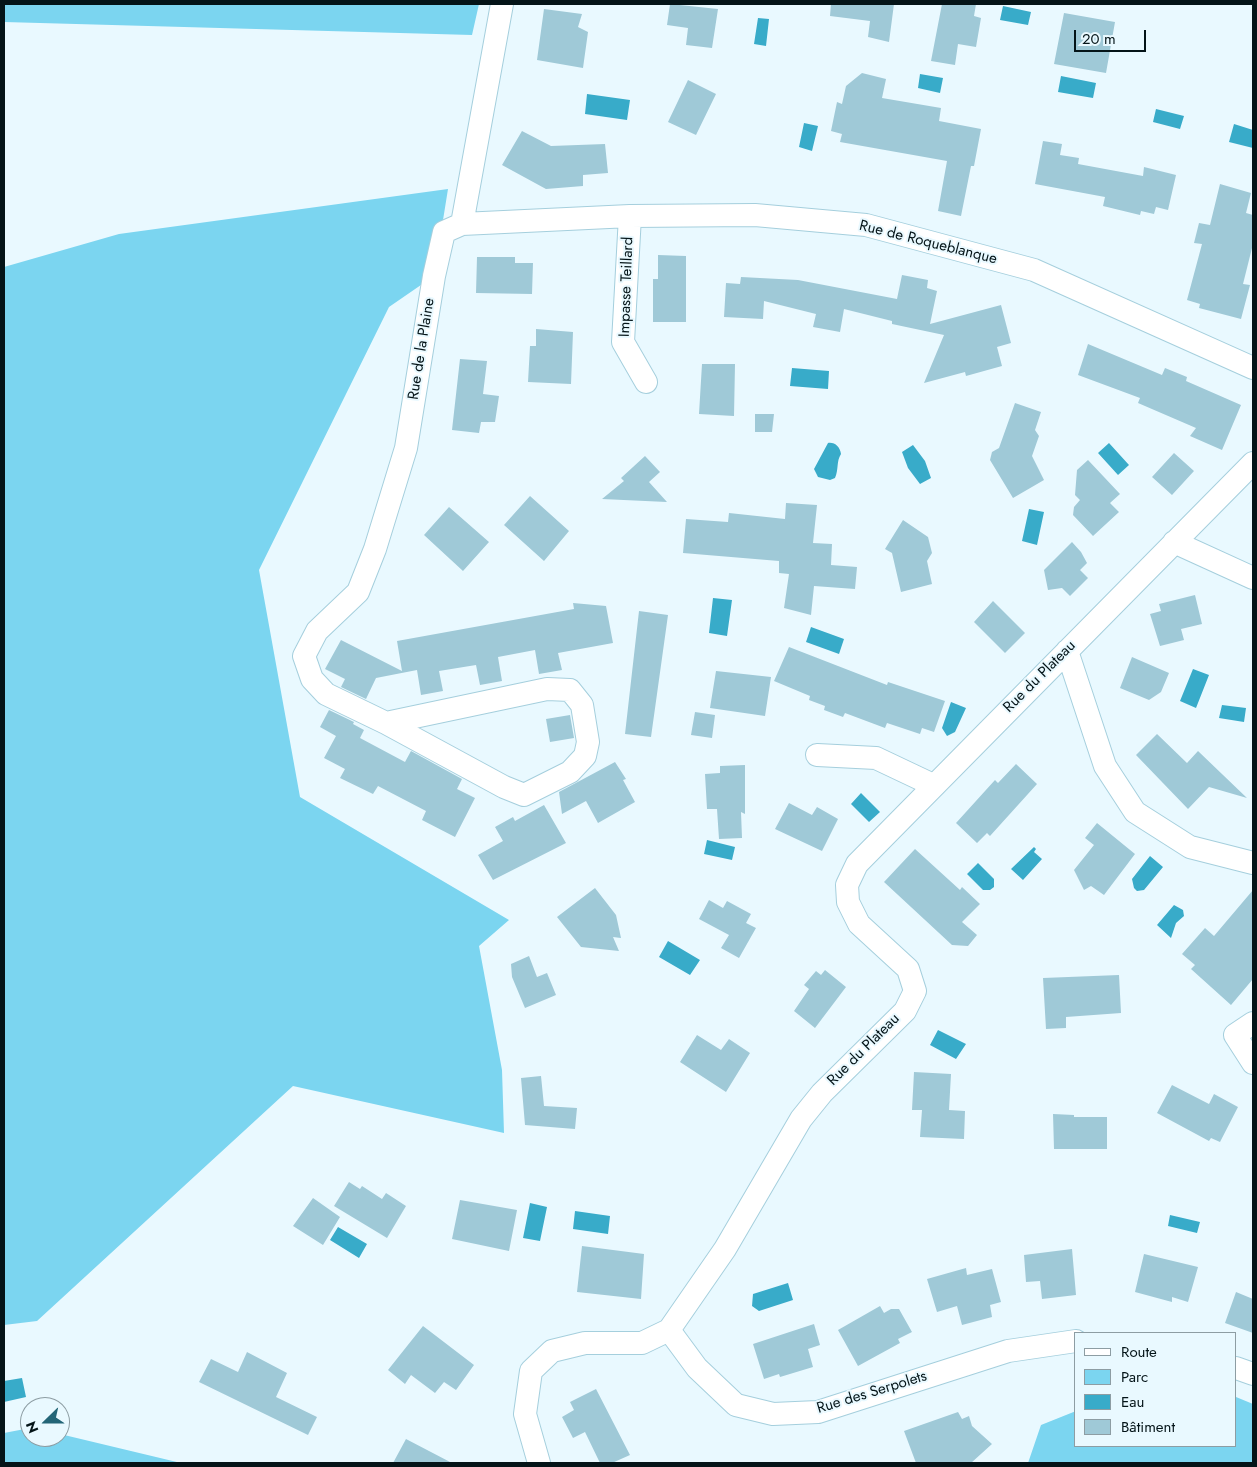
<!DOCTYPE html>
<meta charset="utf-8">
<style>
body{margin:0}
#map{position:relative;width:1257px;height:1467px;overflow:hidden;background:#e9f9ff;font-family:Jost,sans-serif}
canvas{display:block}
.frame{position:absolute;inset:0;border:5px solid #041418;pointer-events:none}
.legend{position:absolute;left:1074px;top:1332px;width:162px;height:115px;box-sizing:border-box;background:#e9f9ff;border:1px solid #8d9da3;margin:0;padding:6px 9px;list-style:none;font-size:15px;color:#041418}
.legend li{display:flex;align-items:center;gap:10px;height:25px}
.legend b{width:25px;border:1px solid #8d9da3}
.north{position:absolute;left:20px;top:1397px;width:50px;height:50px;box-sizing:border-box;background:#e9f9ff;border:1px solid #8d9da3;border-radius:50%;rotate:248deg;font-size:14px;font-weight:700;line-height:20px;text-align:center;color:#041418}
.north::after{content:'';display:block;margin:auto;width:18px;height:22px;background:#226577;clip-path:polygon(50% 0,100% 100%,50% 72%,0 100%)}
.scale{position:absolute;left:1074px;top:30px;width:72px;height:22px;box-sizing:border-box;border:2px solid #041418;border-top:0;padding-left:6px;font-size:15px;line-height:18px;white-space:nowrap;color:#041418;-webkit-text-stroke:4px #e9f9ff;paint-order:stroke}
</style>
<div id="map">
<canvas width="1257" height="1467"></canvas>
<div class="frame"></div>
<ul class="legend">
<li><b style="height:6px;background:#fff"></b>Route</li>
<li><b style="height:14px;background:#7bd5f0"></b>Parc</li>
<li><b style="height:14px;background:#38abc9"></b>Eau</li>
<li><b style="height:14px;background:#9fc9d7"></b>Bâtiment</li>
</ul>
<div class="north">N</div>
<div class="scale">20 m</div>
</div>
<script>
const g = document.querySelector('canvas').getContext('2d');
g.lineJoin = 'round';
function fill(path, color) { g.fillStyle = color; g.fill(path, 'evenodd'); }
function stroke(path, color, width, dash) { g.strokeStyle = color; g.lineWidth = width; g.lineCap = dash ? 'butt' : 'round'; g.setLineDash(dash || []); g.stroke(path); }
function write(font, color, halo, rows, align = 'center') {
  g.font = font + ' Jost,sans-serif'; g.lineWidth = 4; g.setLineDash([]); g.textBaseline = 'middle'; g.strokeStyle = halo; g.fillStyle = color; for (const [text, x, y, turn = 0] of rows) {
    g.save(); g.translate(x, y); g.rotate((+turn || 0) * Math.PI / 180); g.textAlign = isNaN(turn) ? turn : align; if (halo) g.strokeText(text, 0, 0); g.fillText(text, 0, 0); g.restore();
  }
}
fill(new Path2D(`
 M4,4H479L472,35L4,22Z
 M448,189L434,276L389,307L259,570L300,797L509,920L479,946L502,1070L504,1133L293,1086L37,1321L4,1325V267L119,234Z
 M1236,1397L1253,1404V1463H1028L1041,1425L1076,1411V1446H1236Z
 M30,1428V1437H60V1434L181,1463H4V1433Z`), '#7bd5f0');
fill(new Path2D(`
 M1003,6L1031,12L1028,25L1000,20Z
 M758,18L769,19L766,46L754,44Z
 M920,74L943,78L940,93L918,88Z
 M1061,76L1096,83L1093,98L1058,92Z
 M587,94L630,100L627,120L585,114Z
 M1156,109L1184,116L1180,129L1153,122Z
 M804,123L818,126L812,151L799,147Z
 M1234,124L1253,130V148L1229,142Z
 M792,368L829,371L828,389L790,386Z
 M828,443C835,442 840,447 841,454C836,462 839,469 835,478L830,480L818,477L814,469Z
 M1109,443L1129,465L1118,475L1098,453Z
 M913,445L925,461L931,478L920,484L908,468L902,452Z
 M1029,509L1044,512L1037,545L1022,541Z
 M713,598L732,600L727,636L709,633Z
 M811,627L844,639L839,654L806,642Z
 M1193,669L1209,675L1196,708L1180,701Z
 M951,702L966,708L955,732L947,736L942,728Z
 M1222,705L1246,708L1244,722L1219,718Z
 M861,793L880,812L869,822L851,804Z
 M707,840L735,847L732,860L704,854Z
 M1034,847L1036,849L1034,852L1042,859L1023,880L1011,869Z
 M1150,856L1163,867L1144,890L1137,891L1134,888L1132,879Z
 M978,863L994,879V887L990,890H983L967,874Z
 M1174,905L1183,910L1184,916L1176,923L1171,938L1157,925Z
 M668,941L700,960L690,975L659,957Z
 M938,1030L966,1044L956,1059L930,1045Z
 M530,1203L547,1207L540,1241L523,1238Z
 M575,1211L610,1216L608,1234L573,1229Z
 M1170,1215L1200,1222L1197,1233L1168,1226Z
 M338,1227L367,1244L359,1258L330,1240Z
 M788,1283L793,1300L759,1311L752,1306L753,1294Z
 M22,1378L26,1397L4,1402V1381Z`), '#38abc9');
fill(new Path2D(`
 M670,4L718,9L712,48L686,45L688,28L667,25Z
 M831,4H894L889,42L868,37L870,21L830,16Z
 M942,4H976L974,16L981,18L976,47L958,44L955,65L931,61Z
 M544,9L582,14L578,27L588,32L583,68L537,60Z
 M1064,13L1115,22L1106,73L1054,64Z
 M862,73L886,79L882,98L941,108L939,121L981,129L974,166H971L961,216L938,211L947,161L840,142L842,134L831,131L837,102L842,104L846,86Z
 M688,80L716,94L696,135L668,122Z
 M522,131L551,146L605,144L608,173L583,175V186L546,189L502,165Z
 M1043,141L1062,144L1060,155L1079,158L1078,164L1143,176L1144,167L1176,175L1168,210L1156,207L1154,214L1141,211L1140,215L1103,206L1105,197L1035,184Z
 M1220,184L1251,193L1246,213L1253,215V244L1243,284L1250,285L1241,319L1199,308L1200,304L1187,300L1202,244L1194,243L1199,223L1210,225Z
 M658,255L686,256V322H653V279H658Z
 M477,257H515V263H533L532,294L476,293Z
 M902,275L928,280L927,288L937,291L930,324L1001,305L1011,343L997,347L1002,366L966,376L965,372L924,383L944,335L892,324V321L844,309L840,332L813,327L816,314L764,301L763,319L724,317L726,283L740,284L741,277L798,280L897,299Z
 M536,329L573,332L571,384L528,382L530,346H536Z
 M1088,344L1162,375L1165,368L1187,377L1186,381L1241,405L1222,450L1190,436L1196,428L1138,403L1140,398L1078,375Z
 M460,359L487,361L483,394L499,396L495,422H481L479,433L452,430Z
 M702,364H735L734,416L699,414Z
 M1015,403L1041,412L1035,430L1039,436L1032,456L1044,480L1013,498L990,460L992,452L999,448Z
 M755,414H774L772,432H755Z
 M1174,453L1194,471L1172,495L1152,477Z
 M645,456L660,472L649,482L667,502L602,499L624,481L621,478Z
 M1088,460L1120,494L1110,503L1119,512L1093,536L1073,515L1074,507L1080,500L1075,495L1077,470Z
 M530,496L569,531L544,561L504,525Z
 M786,503L817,505L813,543L832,544L831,565L857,567L855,589L814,586L811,615L784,608L789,574L779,573V561L683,553L686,519L728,522L729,513L785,519Z
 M449,507L489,542L463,571L424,535Z
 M903,520L928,537L932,553L927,561L932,584L901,592L892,553L885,549Z
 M1072,542L1081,552L1087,563L1080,570L1088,578L1070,596L1062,588L1048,590L1044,570Z
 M1195,595L1202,624L1181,629L1184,640L1160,646L1150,614L1161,611L1159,604Z
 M993,601L1025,633L1005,653L974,622Z
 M573,603L606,606L613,643L558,653L562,670L539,674L535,650L498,657L502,681L480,685L476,665L439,671L443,691L421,695L417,670L376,678L366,699L341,687L345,679L325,669L341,640L402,671L397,641L574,609Z
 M639,611L668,615L651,737L625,734Z
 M789,647L887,685L888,682L945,701L934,732L922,728L920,734L887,723L885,728L845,713L843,717L824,710L825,706L809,700L810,696L774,681Z
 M1132,657L1169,673L1161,692L1149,700L1120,688Z
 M716,671L771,677L765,716L710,708Z
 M329,710L354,722L353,724L364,730L360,738L405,762L411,751L462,779L457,789L475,798L455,837L422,820L426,811L378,786L373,794L340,778L345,769L324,758L336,736L320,727Z
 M695,712L715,715L712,738L691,735Z
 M570,715L574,738L550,742L546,719Z
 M1157,734L1187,763L1198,751L1247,798L1209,787L1188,809L1136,755Z
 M615,762L626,779L623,780L635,802L598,823L586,801L562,814L559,792Z
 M1016,764L1037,784L990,836L987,833L977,843L956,823L995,780L998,783Z
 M745,765V814L741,812L742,838L719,839L717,809H707L705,774L720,773V766Z
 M789,803L812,815L817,807L838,819L822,851L775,829Z
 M544,805L566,843L493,880L478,855L503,841L495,827L513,817L515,821Z
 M1097,823L1135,854L1104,895L1091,886L1084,890L1074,870L1094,845L1085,838Z
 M915,849L960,890L962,887L980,904L962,922L977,935L968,946L952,945L884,882Z
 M595,888L616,915L621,938L613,937L619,951L581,947L557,917Z
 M1253,890V979L1231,1005L1191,969L1195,965L1182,954L1205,928L1214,936Z
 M709,900L723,908L727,901L751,914L746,923L756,928L739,958L721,948L729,935L699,919Z
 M529,956L537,977L547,973L556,995L525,1008L512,977L511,964Z
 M825,970L846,987L815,1028L794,1011L809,989L804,985L816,971L821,975Z
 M1119,975L1121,1013L1066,1017V1028L1046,1029L1043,978Z
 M697,1035L721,1050L729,1039L750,1053L726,1092L680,1062Z
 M914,1072L951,1074L949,1110L965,1111L964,1139L920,1137L922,1110H912Z
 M541,1076L544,1106L577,1108L575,1129L525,1125L521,1078Z
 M1172,1085L1209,1104L1214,1094L1238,1107L1220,1142L1211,1138L1209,1141L1157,1113Z
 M1053,1114L1074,1115V1117H1107V1149H1054Z
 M349,1182L360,1189L362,1186L382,1199L386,1193L406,1206L387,1238L334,1206Z
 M313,1198L340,1217L323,1245L293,1226Z
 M460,1200L517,1210L509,1251L452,1239Z
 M582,1246L644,1254L641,1299L577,1292Z
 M1072,1249L1076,1295L1042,1299L1040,1281L1026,1282L1024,1255Z
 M1144,1254L1198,1267L1188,1302L1172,1297V1302L1135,1292Z
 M966,1268L967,1275L992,1269L1001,1302L990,1305L992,1317L962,1325L957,1306L937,1312L927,1279Z
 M1236,1292L1253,1299V1333L1225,1323Z
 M880,1306L884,1313L891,1309H899L912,1332L898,1339L900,1343L858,1366L838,1330Z
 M814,1324L820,1345L808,1349L813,1367L780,1377L779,1374L764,1379L753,1344Z
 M423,1326L474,1365L456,1390L444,1382L435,1393L411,1375L405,1384L388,1370Z
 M247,1352L287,1373L276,1397L317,1417L308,1435L199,1382L211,1359L238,1372Z
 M596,1389L630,1455L612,1463H600L585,1432L573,1438L562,1417L574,1410L570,1402Z
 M958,1412L962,1419L969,1416L972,1426L992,1444L971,1463H916L904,1431Z
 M406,1439L452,1463H393Z`), '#9fc9d7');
const minor = new Path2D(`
 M630,216L623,342L646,382
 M462,224L502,4
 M1174,542L1253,578
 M1067,651L1105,766L1135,812L1190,847L1253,863
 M386,723L547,689L570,690L582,705L588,742L585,756L570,772L524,795L504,787L386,723L326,694L312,679L304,656L317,631L358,592L375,549L406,448L434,276L444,232L462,224L630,216L755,215L866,225L1034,270L1253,368
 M817,755L876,758L933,785
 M1253,1023L1235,1035L1253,1063
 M669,1330L697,1368L736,1405L773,1414L818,1412L1008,1351L1076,1341
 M1236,1368L1253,1374
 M539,1463L525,1414L531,1371L552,1351L585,1343H642L669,1330L725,1249L801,1119L822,1093L905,1011L915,991L908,969L859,924L848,902L847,885L857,864L1253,463`);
stroke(minor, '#a5cfdd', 24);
stroke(minor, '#fff', 22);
write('15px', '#041418', '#e9f9ff', [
 ["Rue de Roqueblanque",928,243,14],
 ["Impasse Teillard",627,287,-88],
 ["Rue de la Plaine",422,349,-81],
 ["Rue du Plateau",1040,677,-45],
 ["Rue du Plateau",864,1050,-45],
 ["Rue des Serpolets",872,1393,-17]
]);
</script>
